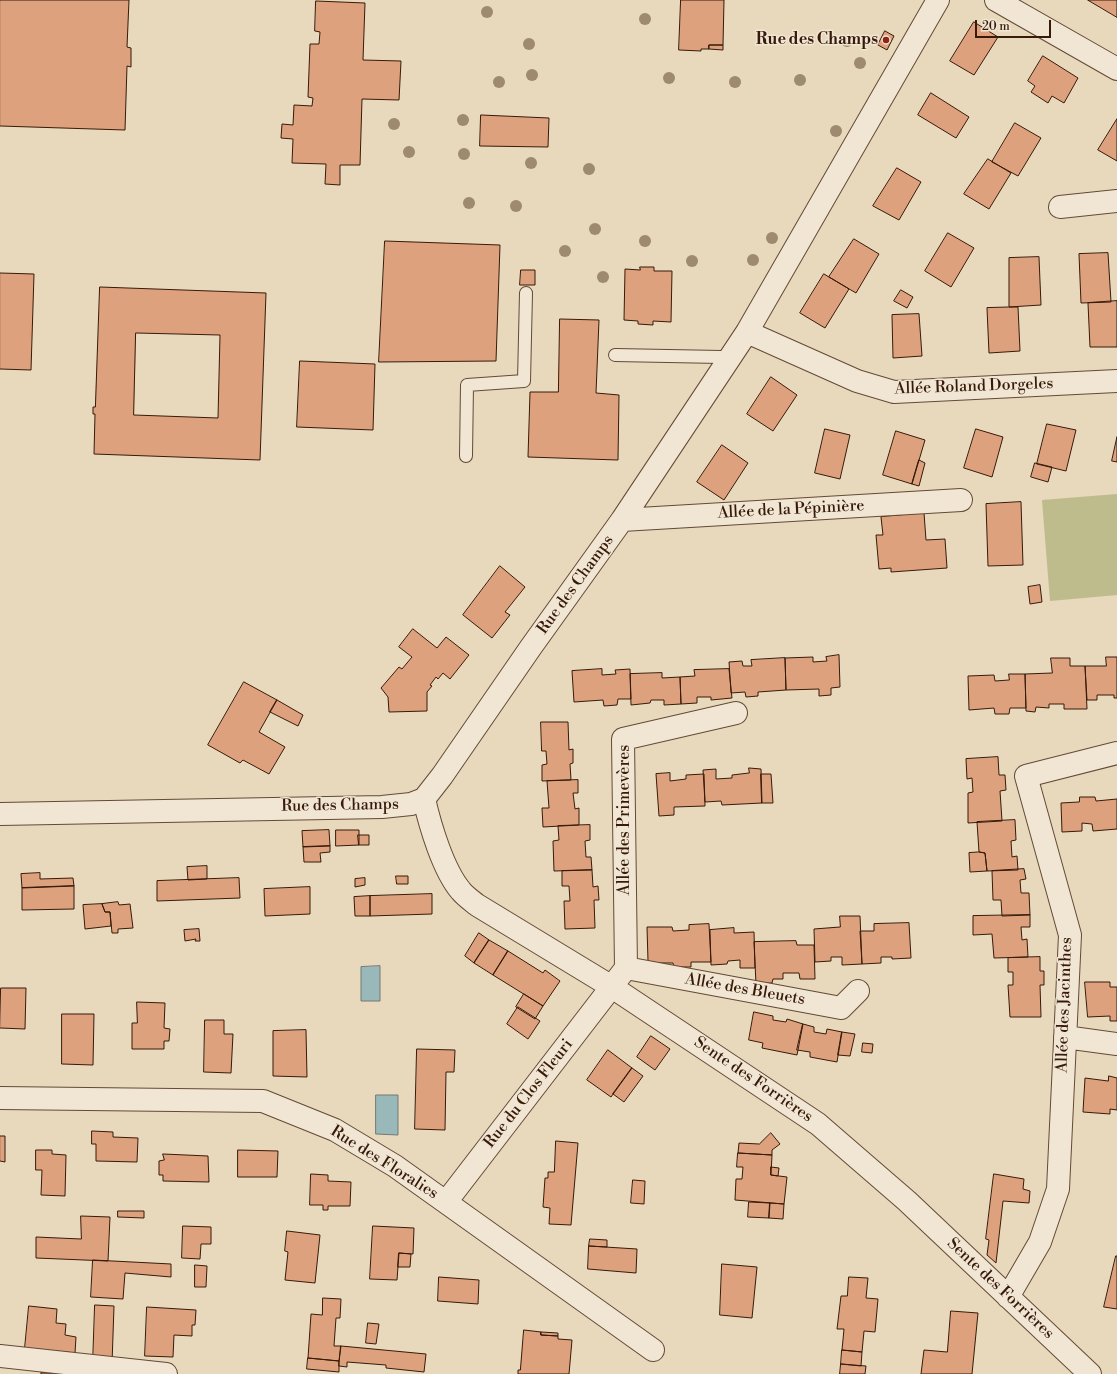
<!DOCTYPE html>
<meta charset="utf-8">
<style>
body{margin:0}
#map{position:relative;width:1117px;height:1374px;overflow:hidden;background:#e8d8bc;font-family:"Libre Bodoni",serif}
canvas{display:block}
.scale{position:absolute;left:975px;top:20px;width:76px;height:18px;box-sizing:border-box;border:2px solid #371a09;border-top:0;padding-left:5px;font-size:12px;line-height:14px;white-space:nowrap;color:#371a09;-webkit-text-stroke:3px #f0e6d3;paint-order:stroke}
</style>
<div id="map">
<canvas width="1117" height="1374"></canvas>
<div class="scale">20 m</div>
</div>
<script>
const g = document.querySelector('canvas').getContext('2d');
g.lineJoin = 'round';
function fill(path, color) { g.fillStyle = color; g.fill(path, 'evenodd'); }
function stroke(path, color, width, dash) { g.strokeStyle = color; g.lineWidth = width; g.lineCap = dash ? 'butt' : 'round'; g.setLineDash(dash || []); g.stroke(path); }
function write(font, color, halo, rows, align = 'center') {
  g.font = font + ' "Libre Bodoni",serif'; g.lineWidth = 3; g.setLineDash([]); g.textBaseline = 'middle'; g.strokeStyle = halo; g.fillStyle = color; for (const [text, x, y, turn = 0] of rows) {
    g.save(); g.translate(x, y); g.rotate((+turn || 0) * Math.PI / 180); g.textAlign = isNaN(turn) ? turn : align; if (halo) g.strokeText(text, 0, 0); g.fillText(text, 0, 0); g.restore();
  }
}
fill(new Path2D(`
 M1117,494V595L1050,601L1042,500Z`), '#bebc8c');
const water = new Path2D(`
 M380,966V1001H361V967Z
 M376,1095H398V1135L376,1134Z`);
fill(water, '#99b8b9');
stroke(water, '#727973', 1);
const building = new Path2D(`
 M0,0H129L127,47L131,48V67L127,66L125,130L0,126Z
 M681,0H724L723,45H709V49H701V51L679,50Z
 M1088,0H1117V17Z
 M316,1L365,3L363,60L401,61L399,100L362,99L360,165H340V185L325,184L326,164L292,163L293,139L281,138L282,124L293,125L294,105L312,106L313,98L308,97L310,44H319L320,32L315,31Z
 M974,22L998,37L974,75L950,61Z
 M885,31L894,36L887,50L878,45Z
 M709,45H723V50L709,49Z
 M1043,56L1078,78L1064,103L1052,96L1048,103L1031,92L1035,86L1028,81Z
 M931,93L969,117L956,138L918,115Z
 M481,115L549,118L548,147L480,146Z
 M1117,119V161L1098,150Z
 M1015,123L1041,138L1018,176L992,162Z
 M988,159L1011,173L989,209L964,194Z
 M897,168L921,182L899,220L873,206Z
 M948,233L974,248L951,287L925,271Z
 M854,239L879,254L856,293L829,277Z
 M385,241L500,245L496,361L379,362Z
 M1108,253L1111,302L1081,303L1079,254Z
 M1039,257L1041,305L1009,307V258Z
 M640,267H654V271H672L671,322L653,321V325L638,324V321L624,320L625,269L640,270Z
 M521,270H535V285H520Z
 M0,273L34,274L31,370L0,369Z
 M824,274L849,289L825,328L800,313Z
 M100,287L266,293L260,460L94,454L95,414H93V407H95ZM136,333L220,335L218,418L134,415Z
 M901,290L913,297L907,308L894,301Z
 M1117,301V347H1090L1088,303Z
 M1009,307H1018L1020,351L989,353L987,308Z
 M919,314L922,356L893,358L892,315Z
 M560,319L599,320L596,393L619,395L618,460L528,457L530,392H558Z
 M300,361L375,364L373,430L297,427Z
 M771,377L797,395L773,431L747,414Z
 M1047,424L1076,430L1066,471L1037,464Z
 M825,429L850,435L840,479L815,473Z
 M976,429L1003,437L992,477L964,468Z
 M896,431L925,440L912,484L883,475Z
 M1117,437V462L1112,461Z
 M722,445L748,463L724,500L697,482Z
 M919,460L925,463L919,486L912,484Z
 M1035,463L1052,467L1048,482L1031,477Z
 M1021,502L1023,565L988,566L986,504Z
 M924,513L926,540L945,539L947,568L891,572V568L879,569L876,535H883L881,517Z
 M500,566L525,587L505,612L510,615L492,638L463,615Z
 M1040,585L1042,602L1030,604L1028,587Z
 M413,629L437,648L446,637L469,655L450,679L443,673L438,679L436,677L430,685L432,686L427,692V711L389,712L388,697L381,688L399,667L402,669L412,657L399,647Z
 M839,655L840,687L831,688V695L819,696V689L786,690L785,658L813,657V662L827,661L826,657Z
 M1106,657H1117V698H1114V695H1097V700H1087L1085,666H1106Z
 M785,658L786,690L758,692V696L746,697L745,692L731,693L729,662L742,661L743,666H752L751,660Z
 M1051,658H1070V666H1085L1087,709H1064V704H1049V708L1036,707L1035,712L1026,711L1025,674L1052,673Z
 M602,669V675L616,674L615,670L630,669L631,699H618L617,705L604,706L603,700L574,702L572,671Z
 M729,669L732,698L711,700V697H697V703L681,704L680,677L695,676L694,670Z
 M662,673V678L680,677L681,704L664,705V700H651L650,703L631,705L630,674Z
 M1009,674H1025L1026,708H1010L1009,714H995L994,708L969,710L968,676L994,675L995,681L1009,680Z
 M244,682L277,700L259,732L285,747L269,774L243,760L240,763L208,745Z
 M277,700L303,715L298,726L270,712Z
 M541,722H568L569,750L573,749V763L570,764L571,780L542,781V765L547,764L546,751H542Z
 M998,757L999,775H1005L1006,790L1000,791L1002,821L968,823V793L973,792L972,778L967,779L966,759Z
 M749,768L761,769L762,803L722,805L721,801L705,802L703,770L716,769V779L732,778V775L749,773Z
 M670,773V781L686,779V775L704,774L705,806L674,807V815L659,816L656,774Z
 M761,774H771L773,803H762Z
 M578,780V793H573L575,809L579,808V825L543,827L542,808H549L547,781Z
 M1080,797H1095L1096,801L1117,799V829L1093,831L1092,824L1082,823V831L1062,832L1061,803L1079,802Z
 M1015,820L1016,840L1011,841L1012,857L1017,856L1018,870L987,871L985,853L979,852L977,822Z
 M590,825V840L585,841L586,857H591L592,870L554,871L553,841L559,840L558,826Z
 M329,830L330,846L303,847L302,831Z
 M336,830H359V845L336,846Z
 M358,835H369V845H359Z
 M330,846V852L320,853L321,862H304L303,847Z
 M979,852L985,853L987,871L970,872L969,853Z
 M207,866V879L188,880L187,867Z
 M1024,869L1026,879L1020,880L1021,893H1029L1030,915L1002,916L1001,900H993L992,871Z
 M592,870L593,887L598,886L599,900H594L595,928L565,929L564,901H570L569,886H562V871Z
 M40,873V879L73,878L74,886L22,888L21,874Z
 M396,876H408V884H397Z
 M239,878L240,898L157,901V881Z
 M365,878V885L355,887V879Z
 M74,886V909L22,910V888Z
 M310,887V914L265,916L264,889Z
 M432,894V914L370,916V896Z
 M370,896V916H355L354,897Z
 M118,902L119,905L130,904L133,928L118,929V933H112L110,912H105L102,904Z
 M102,904L105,912H110L111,926L85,929L83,905Z
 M1030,915V927H1021L1022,940L1027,939L1028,957L994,958L992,934L973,935V916Z
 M840,916H860L862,964L842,965V957H831V961L815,962L814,929L840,927Z
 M909,923L911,958L892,959V957H881V963L862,964L860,931H874V924Z
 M709,924L711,962H691V967H674L673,963H656L648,961L647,927H672L673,931L689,930V925Z
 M734,928V933L754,932L755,968H740V960L728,961L727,964L711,965L710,930Z
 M199,929L200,941H195L196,939L185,941L184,930Z
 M479,933L489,940L474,963L465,956Z
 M489,940L508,951L493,975L474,963Z
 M796,941L797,945H814L815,979H800L799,973H783V979H773L772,983L756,984L754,942Z
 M508,951L543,973L545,970L560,981L543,1006L493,975Z
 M1040,957V971H1044V985H1040L1041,1017H1010L1008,985H1013V972H1008V958Z
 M1085,982H1110V987H1117V1021H1110V1016L1088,1017Z
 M1,988H26L25,1029L0,1028Z
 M524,994L543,1006L535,1019L516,1007Z
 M137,1002L165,1003L164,1028L170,1029L169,1041H164V1049H132V1023H137Z
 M518,1007L540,1021L528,1039L507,1024Z
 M754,1012L773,1016V1020L786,1022L787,1019L803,1024L797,1055L762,1048L763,1043L749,1040Z
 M62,1014H94L93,1065L62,1064Z
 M205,1020H224V1034H233L231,1073L204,1072Z
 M803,1024L814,1027V1032L826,1034L827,1029L842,1032L837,1062L810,1057V1052L797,1050Z
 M306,1030L307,1077L273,1076V1031Z
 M842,1032L855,1034L850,1056L838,1055Z
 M651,1036L670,1049L655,1070L637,1057Z
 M863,1043L873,1044L872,1053L862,1052Z
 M417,1049L455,1050L454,1072H446L445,1130L415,1129Z
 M608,1050L632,1068L611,1097L587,1080Z
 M632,1068L643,1076L624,1102L613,1094Z
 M1109,1076L1117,1078V1110L1110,1109V1114L1083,1112L1085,1078L1108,1081Z
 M92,1131L113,1132V1137L138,1138L137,1162L96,1161V1144H92Z
 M771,1133L780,1144L772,1150V1155L738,1153L739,1143L759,1144Z
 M0,1136H5V1162L0,1161Z
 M556,1141L578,1143L571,1225L549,1224L550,1208L543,1207L545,1178H548V1172H554Z
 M36,1150H52V1154L66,1155L65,1196L41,1195L42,1170H36Z
 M238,1150L278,1151L277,1177H238Z
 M738,1153L772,1155L771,1175L787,1177L784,1204L735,1200L736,1179H742L743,1167H737Z
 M163,1154L208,1156L209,1182L163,1181V1175H159V1161L164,1160Z
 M771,1167L779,1168L778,1176L771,1175Z
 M311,1174L328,1175V1181L351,1182L350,1206H328V1210H323V1205H310Z
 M994,1174L1024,1179L1023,1189L1030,1191L1029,1203L1003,1201L996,1263L987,1255L989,1240L986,1239Z
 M633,1180L645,1181L644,1204L631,1203Z
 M749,1202L770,1203L769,1218L748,1217Z
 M770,1203L784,1204L783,1219L769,1218Z
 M118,1211H144V1218L118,1217Z
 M81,1216L110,1217L108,1261L36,1258V1237L81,1239Z
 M183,1226L211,1227V1244H201L200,1259L182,1258Z
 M373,1226L414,1228L413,1254L399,1253L397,1280L370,1279Z
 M287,1231L320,1235L315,1283L285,1280L288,1252L285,1251Z
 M590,1239L607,1240V1247L589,1246Z
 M589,1246L637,1249L636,1273L588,1269Z
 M399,1253L411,1254L410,1267H398Z
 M1116,1256H1117V1309L1104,1307Z
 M93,1260L171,1264V1277L125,1273L123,1299L91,1297Z
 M722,1264L757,1267L752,1318L720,1315Z
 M195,1265L207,1266L206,1287H195Z
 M439,1277L479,1280L478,1304L438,1301Z
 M849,1277L868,1278L866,1298L878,1299L875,1332L864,1331L862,1352L842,1350L844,1329H837L841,1296H847Z
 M323,1298L341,1299L340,1318H336L334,1346H341L339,1361L308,1358L311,1314L322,1315Z
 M95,1305L114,1306L112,1364L93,1363Z
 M29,1306L57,1309L56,1323L66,1324L65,1335L76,1337L75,1353L25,1348Z
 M147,1307L196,1310L195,1325H192V1336L174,1335L173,1357L145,1356Z
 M951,1311L978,1313L972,1374H921L924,1350L947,1352Z
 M368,1323L379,1324L376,1344L366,1343Z
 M524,1330L541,1332V1335L558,1336V1339L572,1340L569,1374H518V1370H520Z
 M541,1332L558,1333V1336L541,1335Z
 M341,1346L426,1354L424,1372L386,1368V1365L347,1362V1367L339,1366Z
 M842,1350L862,1352L861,1366L841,1364Z
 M308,1358L339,1361V1372L307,1369Z
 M841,1364L866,1366L865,1374H840Z
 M51,1371L79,1374H41V1372L51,1373Z`);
fill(building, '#dea17e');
stroke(building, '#371a09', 1);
const service = new Path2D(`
 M615,355L721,357L727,362
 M466,456L467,385L524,381L526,293`);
const minor = new Path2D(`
 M996,0L1117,69
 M1060,207L1117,201
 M747,332L857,381L894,392L1117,381
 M622,520L961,500
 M424,799C430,825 443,870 461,891C465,896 472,901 477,905L612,987L818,1124L907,1201L1090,1374
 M0,814L382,807L411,804L424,799L442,776L531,647L622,520L747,332L938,0
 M626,968L841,1008L858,991
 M1065,1037L1117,1044
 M0,1098L263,1101L335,1130L395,1166L653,1350
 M446,1202L626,968L623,739L736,713
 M1008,1297L1040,1242L1058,1189L1070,935L1026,776L1117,753
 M0,1356L166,1374`);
stroke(service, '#634a36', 14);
stroke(minor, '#634a36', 24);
stroke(service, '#f0e6d3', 12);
stroke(minor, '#f0e6d3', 22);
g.fillStyle = '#9d8a6f';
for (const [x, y] of [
 [487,12],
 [645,19],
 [847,41],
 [529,44],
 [860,63],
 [532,75],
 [669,78],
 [800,80],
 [499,82],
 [735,82],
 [463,120],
 [394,124],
 [836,131],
 [409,152],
 [464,154],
 [531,163],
 [589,169],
 [469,203],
 [516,206],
 [595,229],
 [772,238],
 [645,241],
 [565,251],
 [753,260],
 [692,261],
 [603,277]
]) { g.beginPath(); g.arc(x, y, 6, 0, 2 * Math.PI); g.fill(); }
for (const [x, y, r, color] of [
 [886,40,4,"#8f2418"]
]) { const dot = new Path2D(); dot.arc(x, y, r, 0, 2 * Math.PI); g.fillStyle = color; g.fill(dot); stroke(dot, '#f0e6d3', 1.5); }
write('bold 16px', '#371a09', '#f0e6d3', [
 ["Rue des Champs",878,40]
], 'right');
write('16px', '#371a09', '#f0e6d3', [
 ["Allée Roland Dorgeles",974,387,-2],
 ["Allée de la Pépinière",791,510,-3],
 ["Rue des Champs",576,585,-54],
 ["Rue des Champs",340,806,-1],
 ["Allée des Primevères",625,820,-90],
 ["Allée des Bleuets",745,990,10],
 ["Allée des Jacinthes",1065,1005,-88],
 ["Sente des Forrières",753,1080,34],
 ["Rue du Clos Fleuri",529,1094,-52],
 ["Rue des Floralies",384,1163,32],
 ["Sente des Forrières",1000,1289,43]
]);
</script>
